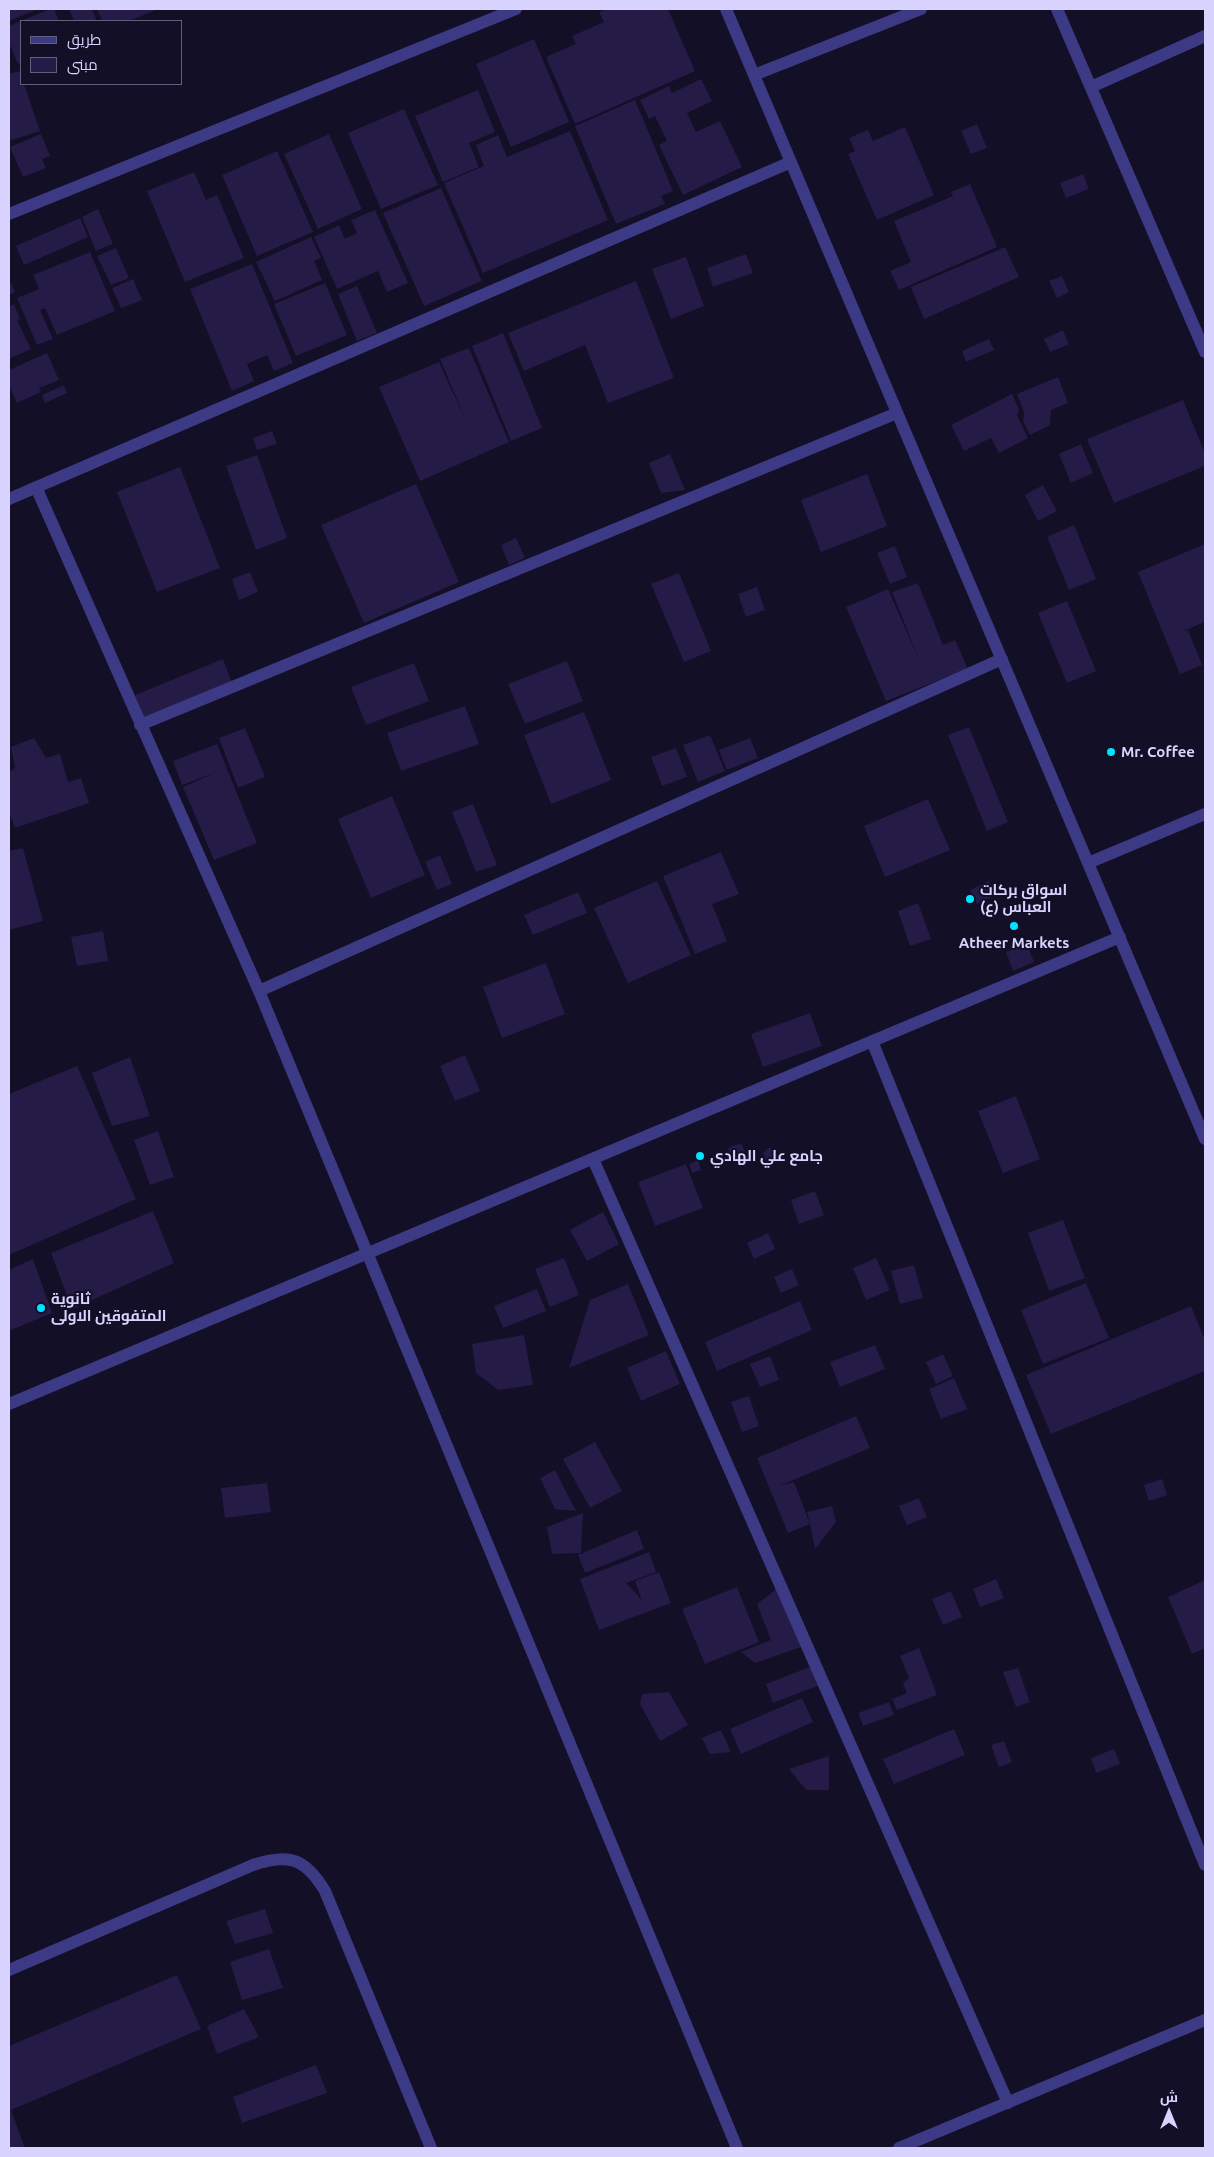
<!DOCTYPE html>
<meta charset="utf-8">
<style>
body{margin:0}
#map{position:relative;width:1214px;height:2157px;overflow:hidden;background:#130f26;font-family:Ubuntu,Cairo,sans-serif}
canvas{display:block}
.frame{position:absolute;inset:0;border:10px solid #d9d4ff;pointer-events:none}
.legend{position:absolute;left:20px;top:20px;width:162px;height:65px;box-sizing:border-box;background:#130f26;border:1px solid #625e7d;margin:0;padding:6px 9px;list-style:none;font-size:15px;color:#d9d4ff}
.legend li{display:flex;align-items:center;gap:10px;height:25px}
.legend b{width:25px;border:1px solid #625e7d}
.north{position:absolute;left:1144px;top:2087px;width:50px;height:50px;-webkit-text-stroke:4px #130f26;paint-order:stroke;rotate:0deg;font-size:14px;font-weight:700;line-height:20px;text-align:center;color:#d9d4ff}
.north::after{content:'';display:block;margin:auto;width:18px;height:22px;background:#d9d4ff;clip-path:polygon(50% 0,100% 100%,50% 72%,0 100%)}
</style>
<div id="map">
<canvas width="1214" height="2157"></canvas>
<div class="frame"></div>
<ul class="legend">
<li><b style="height:6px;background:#3d3a85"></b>طريق</li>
<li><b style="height:14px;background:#241b47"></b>مبنى</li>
</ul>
<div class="north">ش</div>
</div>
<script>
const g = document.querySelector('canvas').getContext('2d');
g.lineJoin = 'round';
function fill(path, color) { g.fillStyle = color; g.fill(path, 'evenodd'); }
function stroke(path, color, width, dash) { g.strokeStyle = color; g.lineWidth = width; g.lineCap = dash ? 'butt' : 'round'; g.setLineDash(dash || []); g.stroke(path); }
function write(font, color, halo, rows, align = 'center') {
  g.font = font + ' Ubuntu,Cairo,sans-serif'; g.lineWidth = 4; g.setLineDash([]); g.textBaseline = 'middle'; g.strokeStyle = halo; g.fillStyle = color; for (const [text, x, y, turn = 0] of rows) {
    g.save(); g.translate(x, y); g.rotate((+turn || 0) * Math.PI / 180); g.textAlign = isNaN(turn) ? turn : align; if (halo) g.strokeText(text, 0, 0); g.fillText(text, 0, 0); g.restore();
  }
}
fill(new Path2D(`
 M9,9H38L9,21Z
 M50,9H54L59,21H21V63L18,64L9,43V26Z
 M69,9H92L97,21H74Z
 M97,9H158L129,21H102Z
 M607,9H668L695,71L575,124L546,57L576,44L572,36L604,22L599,12Z
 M534,39L569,122L511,147L476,64Z
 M20,71L21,84H24L40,131L9,141V74Z
 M701,79L712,101L687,113L696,132L720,121L742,167L683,195L659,145L667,141L655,116L649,119L640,100L669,86L672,93Z
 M478,90L495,132L469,143L479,167L443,182L415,116Z
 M635,100L673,191L661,196L665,204L616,224L575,126Z
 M404,109L438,185L381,209L348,133Z
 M977,124L987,148L971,154L961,131Z
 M905,127L934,195L877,220L848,154L855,151L849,138L868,130L873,141Z
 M570,131L608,220L483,273L444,183L484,166L476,145L498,135L507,157Z
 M41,134L50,156L42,159L46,168L23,177L10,147Z
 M329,134L362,209L318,229L284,154Z
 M277,151L313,232L257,256L222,175Z
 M194,172L206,200L217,195L244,258L185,282L147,191Z
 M1083,174L1089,189L1066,198L1060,183Z
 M970,184L997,247L899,290L890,271L911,262L894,221L953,196L951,192Z
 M441,188L482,281L424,306L383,213Z
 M98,209L113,244L96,251L82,217Z
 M375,210L408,283L387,292L378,271L337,289L314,237L339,225L345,239L357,233L351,220Z
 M80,218L88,237L24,265L16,246Z
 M311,237L321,258L314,261L322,280L275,301L256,262Z
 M1005,247L1019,277L924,319L911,287Z
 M116,248L129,278L111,285L97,256Z
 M90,252L115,311L57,335L45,308L40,310L53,339L37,345L17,298L39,289L33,275Z
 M746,254L753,273L713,287L707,268Z
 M686,257L704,306L671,319L652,269Z
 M252,264L293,363L274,371L267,355L247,364L254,381L232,391L190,289Z
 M1062,276L1069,292L1057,298L1049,281Z
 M9,279L15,292L9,295Z
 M133,279L142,300L121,308L112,288Z
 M636,281L674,378L608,403L585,345L524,371L508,333Z
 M325,283L347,335L296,356L274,304Z
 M357,286L377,333L357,341L338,294Z
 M9,302L11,306L14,304L20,319L17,320L31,349L9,359Z
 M1063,330L1069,344L1050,352L1044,339Z
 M503,333L542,428L511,441L472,346Z
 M989,339L994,350L966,362L962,351Z
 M469,348L509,442L420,481L379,387L439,362L466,421L440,359Z
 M47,353L59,380L39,388L41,392L17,403L9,385V370Z
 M1058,377L1068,403L1051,410L1050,425L1030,435L1023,421L1024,412L1017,394Z
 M64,385L67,393L45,403L42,395Z
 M1012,394L1019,409L1017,415L1028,438L999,453L991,438L964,451L951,425Z
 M1183,400L1205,453V466L1114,503L1087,439Z
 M272,431L277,444L257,450L253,438Z
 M1081,444L1093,473L1071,483L1059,454Z
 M670,454L685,490L661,493L649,463Z
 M257,455L287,538L256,550L226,466Z
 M180,467L220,568L157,592L117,492Z
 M867,474L887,526L821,552L801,500Z
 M416,484L459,582L364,623L321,525Z
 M1043,485L1057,511L1038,521L1025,495Z
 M1074,525L1096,579L1069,590L1047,537Z
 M516,538L525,558L509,565L501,545Z
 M1205,544V622L1181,632L1188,630L1202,665L1180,674L1138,572Z
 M895,546L907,577L890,584L877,553Z
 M250,572L258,592L239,600L232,579Z
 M679,573L711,651L684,662L651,584Z
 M918,583L943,645L955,640L968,669L886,701L846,607L888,589L920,662L892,592Z
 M757,587L765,610L746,617L738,594Z
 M1067,601L1096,671L1067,683L1038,613Z
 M223,659L232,683L144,717L135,695Z
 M567,661L583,701L525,724L508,684Z
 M414,663L429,701L366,725L351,687Z
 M465,706L479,744L401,771L387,733Z
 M584,712L611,780L551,804L524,735Z
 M969,727L1008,822L987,831L948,735Z
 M245,728L265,777L238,788L219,738Z
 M710,735L725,771L698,782L683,745Z
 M34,738L46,758L60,754L68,782L81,778L89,803L15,828L9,812V772L15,768L11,747Z
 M750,738L758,758L727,770L719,750Z
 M217,744L257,843L214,860L183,787L217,772L182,785L173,761Z
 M676,748L687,777L662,786L651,757Z
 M392,796L425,875L371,898L338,819Z
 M928,799L950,850L885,877L864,826Z
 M473,804L497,865L476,872L452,812Z
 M23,848L43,921L9,930V851Z
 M721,852L739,894L712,904L727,941L695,954L663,876Z
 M440,855L452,884L437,890L425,862Z
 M657,881L691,955L628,983L594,908Z
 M989,881L995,895L977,904L970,890Z
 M578,892L587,913L533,935L524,915Z
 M918,903L931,939L910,946L898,911Z
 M103,931L108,961L77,966L71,937Z
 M1027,944L1034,962L1013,971L1006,952Z
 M546,963L565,1014L502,1038L483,987Z
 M810,1013L822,1046L763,1067L751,1034Z
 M465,1055L480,1091L455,1101L440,1066Z
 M130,1057L150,1116L112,1126L92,1073Z
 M77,1066L136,1199L9,1255V1094Z
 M1016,1096L1040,1159L1003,1173L978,1111Z
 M158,1131L174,1177L150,1185L134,1140Z
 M741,1143L747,1156L733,1161L728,1148Z
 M770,1147L777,1159L768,1165L763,1153Z
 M698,1160L701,1170L692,1173L689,1164Z
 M686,1164L703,1208L655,1226L638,1182Z
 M815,1191L824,1215L799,1224L791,1200Z
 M153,1211L174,1263L72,1309L51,1253Z
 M603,1212L619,1244L587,1261L570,1230Z
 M1063,1220L1085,1278L1049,1291L1028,1233Z
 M768,1233L775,1249L754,1259L747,1243Z
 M564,1258L579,1295L550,1307L535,1269Z
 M876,1258L890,1290L866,1300L853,1268Z
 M33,1259L52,1313L9,1331V1270Z
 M914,1265L923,1298L900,1304L891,1271Z
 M792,1269L799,1285L781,1293L774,1277Z
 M1086,1283L1109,1338L1043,1364L1021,1310Z
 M628,1284L649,1335L569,1368L590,1300Z
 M537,1289L546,1311L503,1328L494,1306Z
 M800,1301L812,1330L717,1371L705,1342Z
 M1191,1306L1205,1340V1371L1051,1434L1026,1375Z
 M524,1335L533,1385L498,1390L476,1373L472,1344Z
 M875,1345L885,1369L840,1387L830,1362Z
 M666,1351L680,1384L641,1401L627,1368Z
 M943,1354L953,1376L936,1384L926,1362Z
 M770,1356L779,1380L760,1387L750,1364Z
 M954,1378L967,1409L941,1419L929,1389Z
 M749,1396L759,1426L742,1432L731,1402Z
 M856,1416L870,1448L779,1486L794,1482L810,1524L807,1512L832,1506L836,1522L815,1549L810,1524L788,1533L757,1458Z
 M595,1442L622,1491L590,1508L563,1459Z
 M555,1470L576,1511L555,1509L540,1478Z
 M1162,1479L1167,1495L1149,1501L1144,1485Z
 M267,1483L271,1512L225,1518L221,1488Z
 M919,1498L927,1517L907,1525L899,1506Z
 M583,1513L581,1553L552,1554L547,1527Z
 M637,1530L644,1549L585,1573L578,1555Z
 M649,1552L656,1572L626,1583L642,1600L635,1581L659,1572L671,1603L599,1630L580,1579Z
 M996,1579L1004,1598L980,1607L973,1589Z
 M1205,1580V1648L1192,1654L1168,1597Z
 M737,1587L759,1642L705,1664L682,1609Z
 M779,1587L804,1646L755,1663L741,1652L771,1640L757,1604Z
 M951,1591L962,1617L943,1625L932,1599Z
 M919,1648L937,1695L897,1710L892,1699L907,1693L903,1683L909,1678L900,1656Z
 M812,1666L820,1685L773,1703L766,1684Z
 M1018,1668L1030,1702L1016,1707L1003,1672Z
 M669,1692L688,1725L660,1741L640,1704L642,1694Z
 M802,1698L813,1722L741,1754L730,1729Z
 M889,1702L894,1715L863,1726L858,1713Z
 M954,1729L965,1755L894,1784L883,1759Z
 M721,1730L731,1752L710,1754L702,1738Z
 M1004,1741L1012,1762L999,1767L991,1745Z
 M1114,1749L1120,1764L1096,1773L1091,1758Z
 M829,1756V1790H806L789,1769Z
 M265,1909L273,1933L235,1944L226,1921Z
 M269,1949L283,1988L242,2000L230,1962Z
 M177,1975L201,2029L11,2110L25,2148H9V2046Z
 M244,2009L259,2037L217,2054L207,2026Z
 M316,2065L327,2093L242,2123L233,2097Z`), '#241b47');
stroke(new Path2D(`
 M726,9L1205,1139
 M1057,9L1205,352
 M754,75L921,9
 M1091,87L1205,36
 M9,214L516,9
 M36,487L259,991L737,2148
 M9,499L791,162
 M140,725L897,413
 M1088,863L1205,814
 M259,991L1002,659
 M872,1041L1205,1865
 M593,1159L1008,2103
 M9,1404L1120,937
 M9,1970L253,1865C289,1853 305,1858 325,1891L431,2148
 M899,2148L1205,2020`), '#3d3a85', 12);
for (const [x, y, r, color] of [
 [1111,752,5,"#00e5ff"],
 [970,899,5,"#00e5ff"],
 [1014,926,5,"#00e5ff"],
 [700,1156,5,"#00e5ff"],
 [41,1308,5,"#00e5ff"]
]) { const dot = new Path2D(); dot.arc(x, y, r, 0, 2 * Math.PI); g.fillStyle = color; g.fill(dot); stroke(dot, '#130f26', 2); }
write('bold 15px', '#d9d4ff', '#130f26', [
 ["Mr. Coffee",1121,752],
 ["اسواق بركات",980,890],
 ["العباس (ع)",980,907],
 ["Atheer Markets",1014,943,"center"],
 ["جامع علي الهادي",710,1156],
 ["ثانوية",51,1299],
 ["المتفوقين الاولى",51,1316]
], 'left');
</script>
